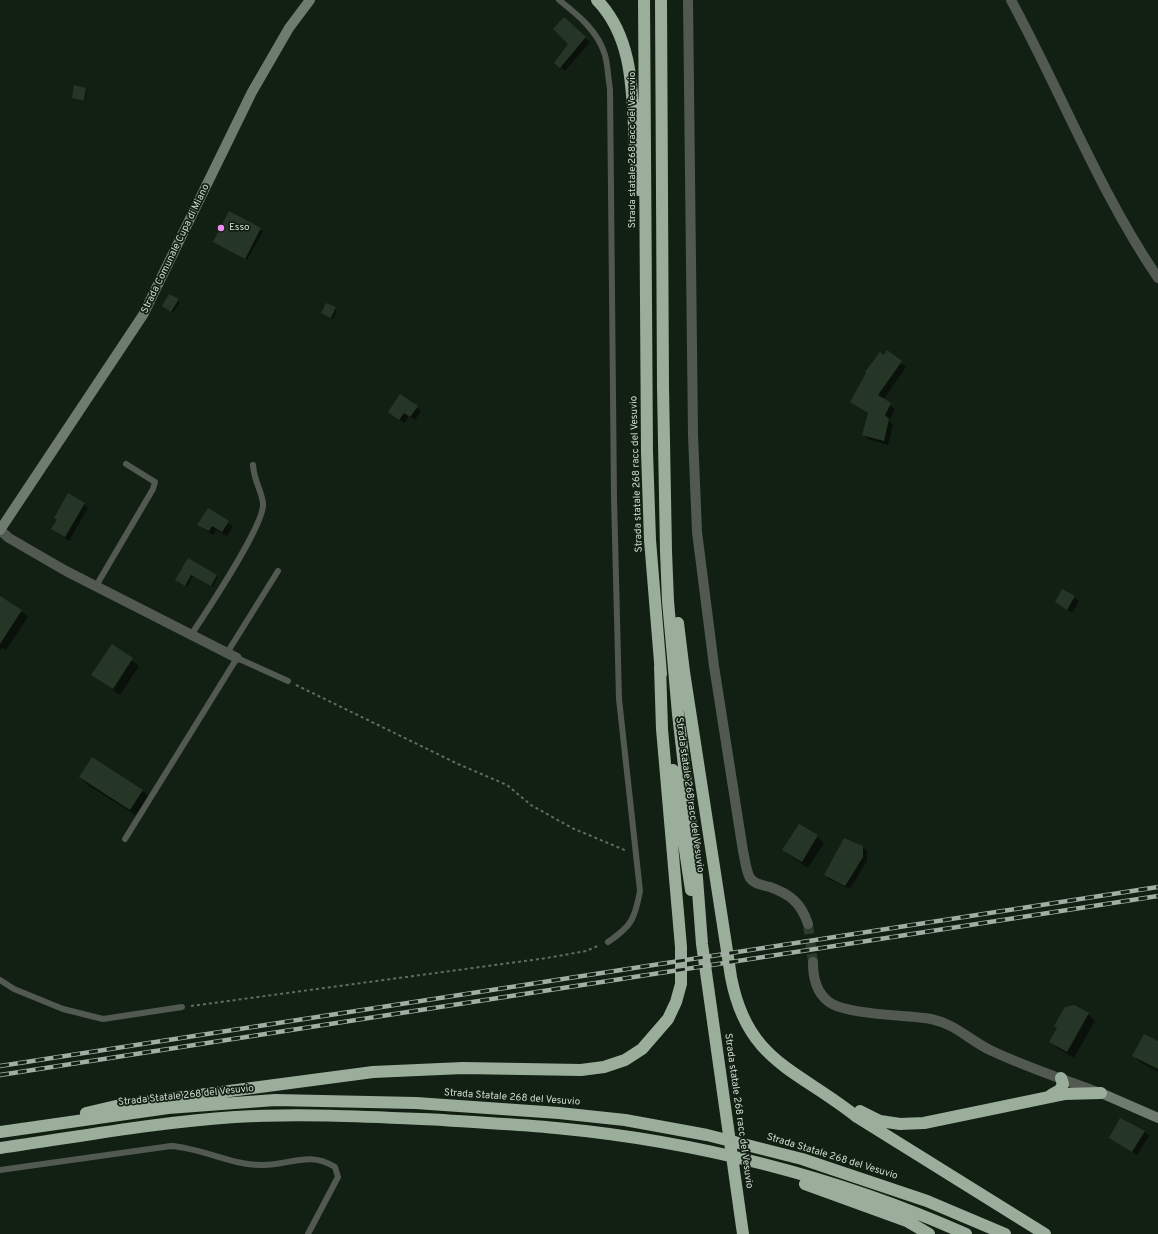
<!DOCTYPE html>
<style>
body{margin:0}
canvas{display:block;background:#112012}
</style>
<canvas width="1158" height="1234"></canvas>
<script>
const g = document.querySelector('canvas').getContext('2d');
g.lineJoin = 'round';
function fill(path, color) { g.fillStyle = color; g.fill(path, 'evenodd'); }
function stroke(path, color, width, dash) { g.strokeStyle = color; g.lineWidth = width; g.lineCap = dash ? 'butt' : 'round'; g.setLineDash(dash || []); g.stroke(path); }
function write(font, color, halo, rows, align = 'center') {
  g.font = font + ' Overpass,sans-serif'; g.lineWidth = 3.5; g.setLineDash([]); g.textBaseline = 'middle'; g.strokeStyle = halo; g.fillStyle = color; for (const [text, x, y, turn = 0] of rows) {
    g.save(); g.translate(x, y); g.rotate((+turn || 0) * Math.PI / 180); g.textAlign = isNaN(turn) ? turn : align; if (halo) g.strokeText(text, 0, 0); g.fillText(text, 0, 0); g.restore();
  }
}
fill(new Path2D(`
 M564,18L590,42L565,71L560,67L570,44Z
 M85,89L87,90L85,102L73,98Z
 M230,213L263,231L247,260L216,243Z
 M178,300L180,302L173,313L163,306Z
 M326,304L337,310L333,319L322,313Z
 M887,352L906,367L883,400L895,409L889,420L893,425L888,445L868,439L864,434L869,414L851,402Z
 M417,407L421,411L415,420L409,416L404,423L389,412Z
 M84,504L88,508L69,541L53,529Z
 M209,509L233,526L227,536L216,530L213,535L198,525Z
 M188,560L218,577L213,587L193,576L187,587L178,582Z
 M1074,596L1079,601L1072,613L1056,602Z
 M0,599L21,611L28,617L6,650L2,648L0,651Z
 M112,646L139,666L120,695L93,675Z
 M92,758L143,791L149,797L137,816L86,784L80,777Z
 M799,825L817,836L824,843L808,868L790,856L784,850Z
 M863,847L867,851V861L850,889L829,879L825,874Z
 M1088,1014L1095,1021L1074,1058L1057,1048L1051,1042Z
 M1158,1042V1072L1140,1062L1133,1055Z
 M1144,1131L1149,1136L1137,1155L1110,1138Z`), '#0007');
fill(new Path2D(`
 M564,17L586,37L560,68L554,63L568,44L553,29Z
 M74,85L86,88L84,101L72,98Z
 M229,211L261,228L245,259L213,242Z
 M169,294L179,299L171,312L162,306Z
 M326,303L336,307L331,318L321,313Z
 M887,350L902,361L878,395L891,403L885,415L889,419L884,441L862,435L868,413L850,402L866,373L865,372L880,352L884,355Z
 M400,394L418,406L410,417L404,413L399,420L388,412Z
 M68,493L85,503L65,537L51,529L57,520L54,518Z
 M208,508L229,521L222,532L212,526L209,531L197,525Z
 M188,558L217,575L211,586L191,575L185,586L175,580Z
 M1062,589L1075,596L1067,610L1055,602Z
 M0,596L22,610L0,644Z
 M112,644L133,658L113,689L91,675Z
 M92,757L143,790L130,810L79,777Z
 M799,824L818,835L802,862L782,850Z
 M844,838L863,846V857L845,886L824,875Z
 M1074,1005L1089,1013L1067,1052L1049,1042L1057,1028L1054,1026L1065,1007Z
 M1144,1034L1158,1041V1069L1132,1056Z
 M1120,1118L1145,1131L1132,1152L1109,1138Z`), '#263626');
stroke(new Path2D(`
 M808,924L813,962`), '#2e3c2e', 10, [10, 5]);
stroke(new Path2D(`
 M296,685L458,764L507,785L531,805L572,828L627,851
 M191,1006L547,958L586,951L600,945`), '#5f6c60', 2, [3, 3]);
stroke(new Path2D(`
 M559,0C578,15 598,31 605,55C608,66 608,78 610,89L614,497L619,699L640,891C635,918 632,926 608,942
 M96,586L153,489L155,482L126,464
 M191,635C205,614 266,522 263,503C261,489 254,481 253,465
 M227,653L278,571
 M125,839L237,658L288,681
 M0,980L14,989L63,1009L103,1019L182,1007
 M0,1170L171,1146C202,1148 230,1165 261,1165C289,1166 308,1150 335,1167L338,1177L308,1234`), '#515951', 6);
stroke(new Path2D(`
 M688,0L693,435L697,532L714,666L743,851C745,859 746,871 750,878C755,885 763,885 770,887C790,894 801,903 808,924
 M1011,0C1061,92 1099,191 1158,278
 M0,530L9,538L66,571L237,658
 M813,962C813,978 816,992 829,1002C847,1015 907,1015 931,1019C956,1024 970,1041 992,1051C1026,1067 1063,1079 1097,1092`), '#515951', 10);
stroke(new Path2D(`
 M0,530L143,315L252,92L289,28L310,0
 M1101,1093L1158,1118`), '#6f7b6f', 10);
stroke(new Path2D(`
 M597,0C630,34 632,82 634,126C635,147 636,169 638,190
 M644,0L647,452L650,540L661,674
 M661,0L663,387L666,551L668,601L678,714L697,878L702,944L743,1234
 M678,623L684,672L731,977C747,1062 797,1069 857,1117L1045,1234
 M673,770L691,890
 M1051,1095L1060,1090L1063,1084L1061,1078
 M860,1111L880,1121L900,1124L924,1123L1064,1094L1101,1093
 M86,1113L116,1106L373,1072L463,1068L581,1070L604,1067L625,1060L642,1049L668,1019L676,1002L681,984V947L662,729L660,666
 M0,1132L168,1108L275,1100L416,1103L559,1113L625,1120L707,1135L802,1159L927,1201L1005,1234
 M0,1148C77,1137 158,1122 235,1117C304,1113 374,1117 443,1120C481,1123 519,1124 556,1128C696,1141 838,1177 966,1234
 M805,1184L907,1221L929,1234`), '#9bae9b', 12);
const rail = new Path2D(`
 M0,1066L1158,887
 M0,1075L1158,896`);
stroke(rail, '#a2aea3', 4.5);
stroke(rail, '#112012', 3, [9]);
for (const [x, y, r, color] of [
 [221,228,4,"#f08bf6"]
]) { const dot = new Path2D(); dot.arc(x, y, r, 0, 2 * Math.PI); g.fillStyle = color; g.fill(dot); stroke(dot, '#112012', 1.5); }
write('10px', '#d0dad0', '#112012', [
 ["Strada statale 268 racc del Vesuvio",633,150,-90],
 ["Strada Comunale Cupa di Miano",176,249,-64],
 ["Strada statale 268 racc del Vesuvio",637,474,-92],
 ["Strada statale 268 racc del Vesuvio",689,795,82],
 ["Strada Statale 268 del Vesuvio",186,1096,-6],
 ["Strada Statale 268 del Vesuvio",512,1098,4],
 ["Strada statale 268 racc del Vesuvio",738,1111,82],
 ["Strada Statale 268 del Vesuvio",832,1157,17]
]);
write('10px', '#d0dad0', '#112012', [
 ["Esso",229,228]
], 'left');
</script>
